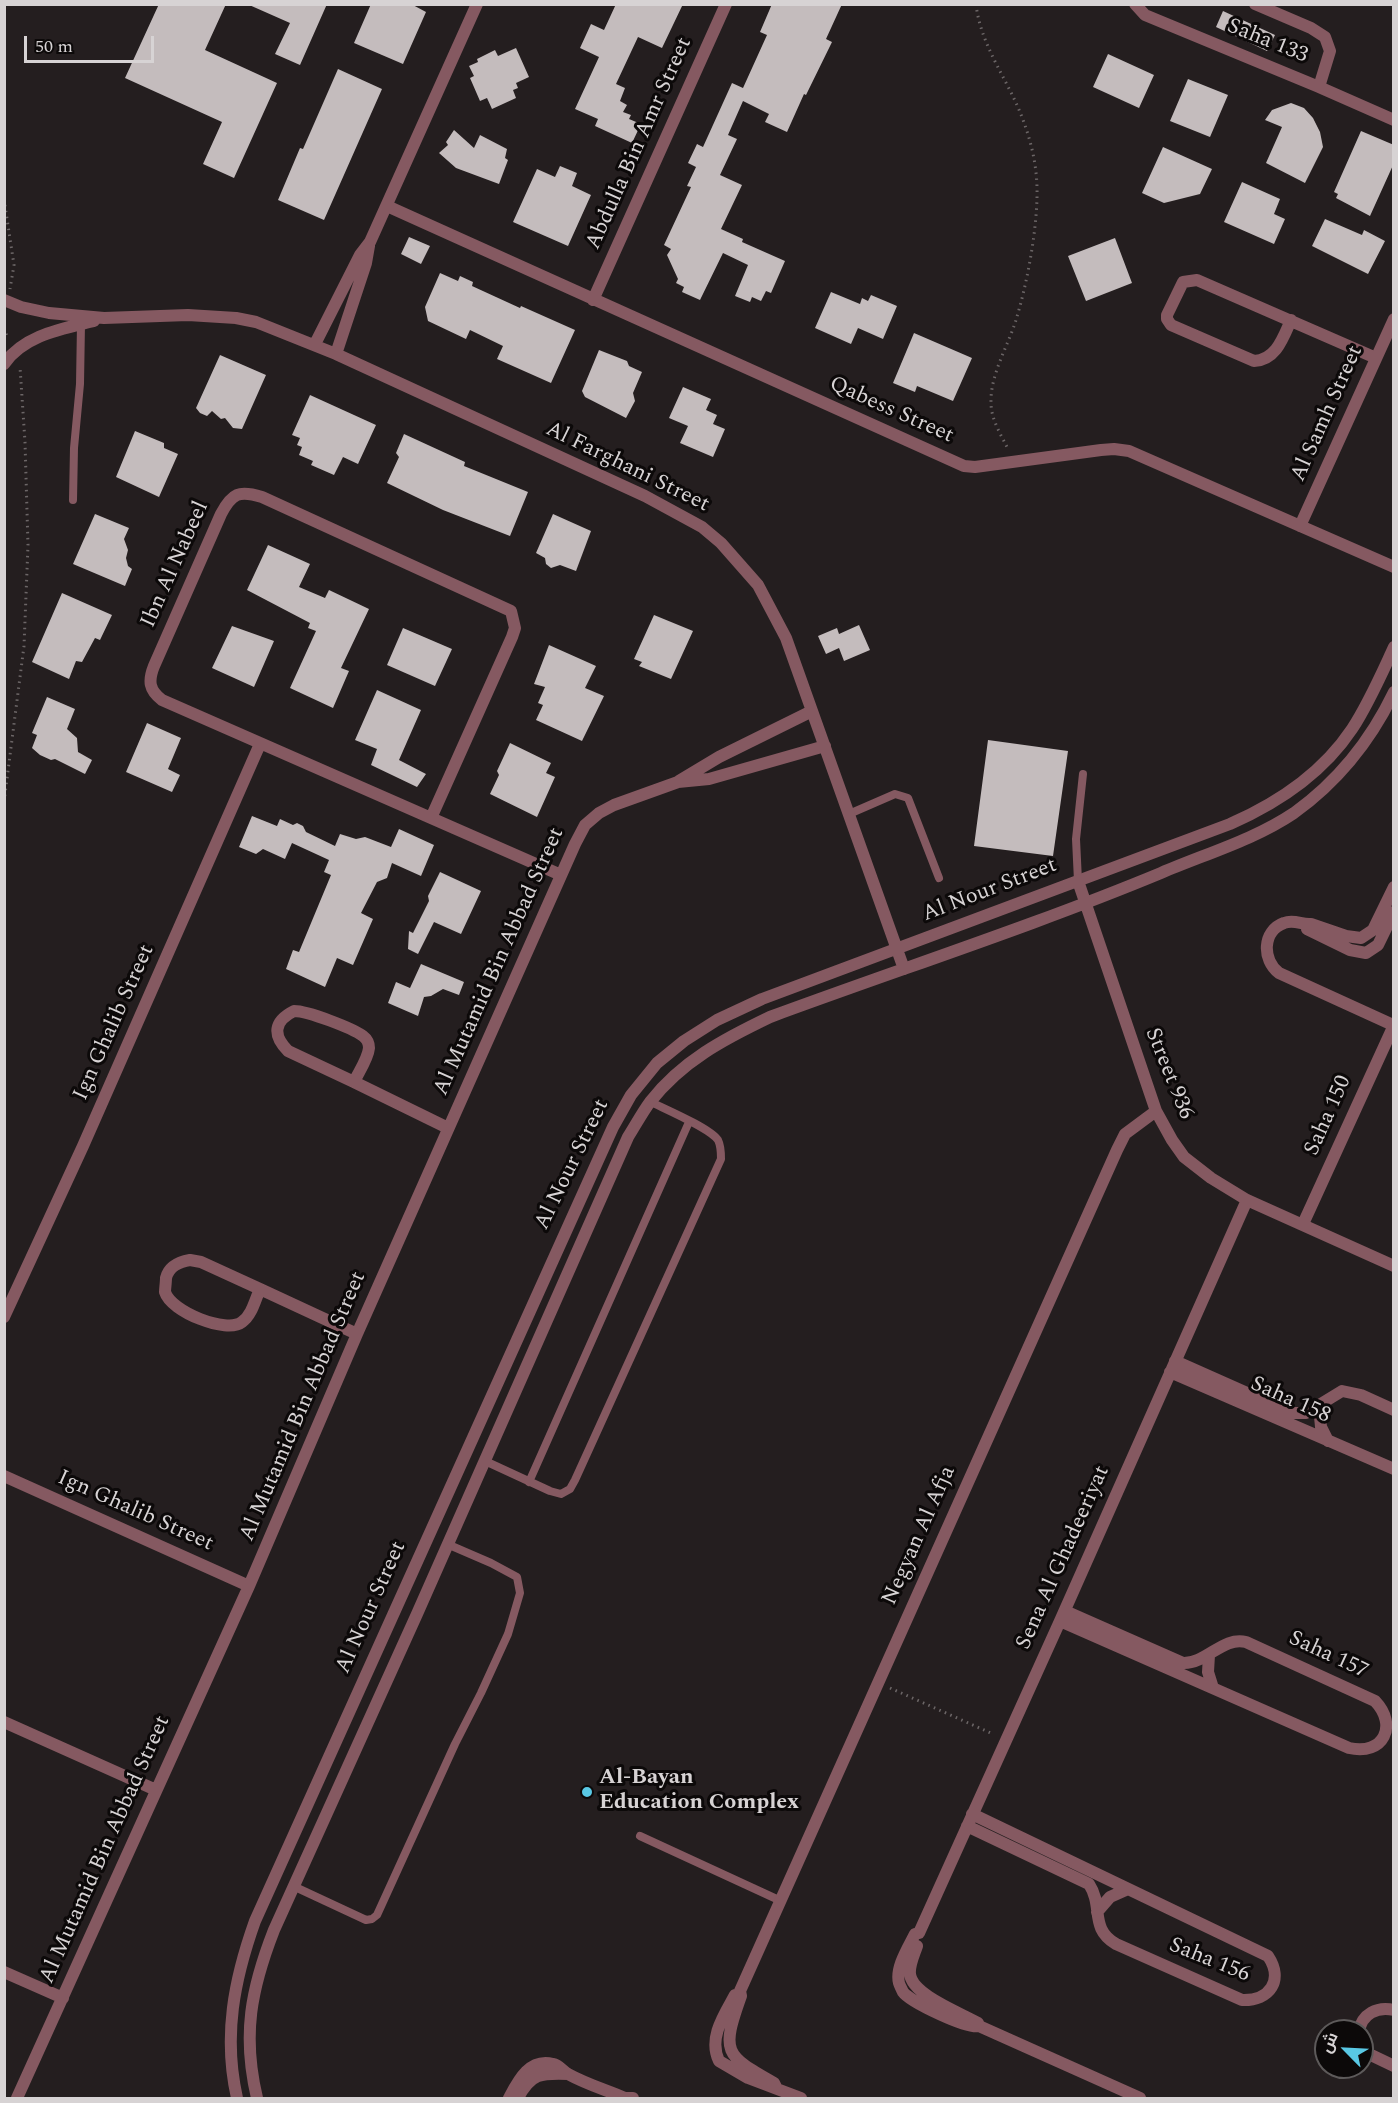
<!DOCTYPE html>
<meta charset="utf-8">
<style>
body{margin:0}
#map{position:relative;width:1398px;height:2103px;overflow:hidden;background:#241e1f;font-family:Spectral,Cairo,serif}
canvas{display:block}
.frame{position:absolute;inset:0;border:6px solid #d7d3d4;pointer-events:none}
.north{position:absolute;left:1314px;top:2019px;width:60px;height:60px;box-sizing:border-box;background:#0c0909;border:2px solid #5d5a5a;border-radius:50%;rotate:294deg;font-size:16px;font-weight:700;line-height:24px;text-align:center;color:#d7d3d4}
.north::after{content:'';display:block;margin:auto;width:21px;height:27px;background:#59c8e4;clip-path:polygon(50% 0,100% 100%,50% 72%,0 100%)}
.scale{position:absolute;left:24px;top:36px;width:130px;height:27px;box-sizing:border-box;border:3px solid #d7d3d4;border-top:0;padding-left:8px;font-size:18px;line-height:21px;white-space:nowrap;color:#d7d3d4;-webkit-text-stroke:4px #0c0909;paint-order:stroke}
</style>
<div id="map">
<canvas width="1398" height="2103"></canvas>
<div class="frame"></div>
<div class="north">ش</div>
<div class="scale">50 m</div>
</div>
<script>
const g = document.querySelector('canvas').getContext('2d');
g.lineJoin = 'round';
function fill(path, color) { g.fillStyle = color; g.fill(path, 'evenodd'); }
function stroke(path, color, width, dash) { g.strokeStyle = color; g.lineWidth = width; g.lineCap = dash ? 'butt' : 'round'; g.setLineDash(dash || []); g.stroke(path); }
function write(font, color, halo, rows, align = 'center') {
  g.font = font + ' Spectral,serif'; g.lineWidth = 6; g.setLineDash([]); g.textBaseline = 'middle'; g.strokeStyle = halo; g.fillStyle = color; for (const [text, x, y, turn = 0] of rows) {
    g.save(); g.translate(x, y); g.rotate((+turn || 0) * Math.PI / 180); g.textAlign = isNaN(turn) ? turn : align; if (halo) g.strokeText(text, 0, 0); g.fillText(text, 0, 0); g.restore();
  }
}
fill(new Path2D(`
 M159,4H226L205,50L277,83L234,178L203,164L222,122L125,78Z
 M247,4H327L300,65L275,54L290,23Z
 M371,4H411L426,12L403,64L354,43Z
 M616,4H683L662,48L638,37L616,84L625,88L620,101L627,105L623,112L631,115L629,119L641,124L632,143L595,126L598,119L575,109L599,57L580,48L591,24L604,30Z
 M772,4H842L826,39L832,42L806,95L804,94L787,132L765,122L769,114L743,101L728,135L737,139L720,175L742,185L721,229L743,239L742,242L785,261L771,293L766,291L761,301L752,297L750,302L735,296L748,265L723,253L700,300L682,292L684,287L676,283L678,279L667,255L671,249L664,245L691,187L687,186L696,167L688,163L697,144L703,147L732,83L743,88L767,35L760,32Z
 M1223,11L1275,35L1267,51L1216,27Z
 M516,48L529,77L516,83L518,88L513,90L516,98L492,109L487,98L480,101L470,78L474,76L469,66L478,62L477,59L495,50L498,56Z
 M1108,54L1154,75L1139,108L1093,87Z
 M338,69L382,89L324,220L278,200L300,148L303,149Z
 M1188,79L1228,95L1210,137L1170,121Z
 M1291,103L1304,108L1313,118L1320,132L1323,147L1305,183L1266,163L1282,127L1265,120L1272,110Z
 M454,130L474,148L480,135L507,149L505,158L508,160L499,184L456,168L439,153L448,145L446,142Z
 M1361,131L1394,145V163L1370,216L1336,198L1338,194L1334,192Z
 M1163,147L1212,169L1200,194L1164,203L1142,193Z
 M560,166L577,173L572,186L591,195L568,246L513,222L537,169L555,177Z
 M1242,182L1280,199L1274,214L1285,219L1274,244L1224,222Z
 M1325,219L1362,235L1364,230L1385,241L1368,274L1312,246Z
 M409,237L430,246L421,264L401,254Z
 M1115,238L1132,283L1086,301L1068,256Z
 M440,273L458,281L460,276L473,282L472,286L520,308L521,306L575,330L551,383L497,359L503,346L470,330L466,339L428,321L425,307Z
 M831,292L860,304L862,298L868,301L871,295L897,306L883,339L858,328L851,344L815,328Z
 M914,333L972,358L953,401L917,386L915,392L893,383Z
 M599,350L627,361L629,366L642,372L633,393L635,401L626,418L585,397L582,391Z
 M220,355L266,375L242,429L233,428L225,418L221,419L212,411L207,416L200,413L196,408Z
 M683,387L711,399L706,410L717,415L713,424L725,429L713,457L680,443L688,426L669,418Z
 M310,395L376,425L358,464L343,457L334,475L311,465L313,461L299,455L302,447L297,445L300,438L292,435Z
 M135,431L164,443V448L178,454L159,497L116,477Z
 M404,434L465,462L464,466L528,492L510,536L443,510L387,483L399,457L396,453Z
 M95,514L129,528L124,539L128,550L126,558L128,566L132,569L125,586L73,564Z
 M553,514L591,531L576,571L560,565L551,568L546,564L545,558L536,553Z
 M268,545L310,564L299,587L325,598L329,590L369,609L341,668L349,671L333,708L290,688L316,631L308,628L310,623L247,590Z
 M62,593L112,615L100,640L95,638L82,662L76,661L69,679L32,662Z
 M654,615L693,631L671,679L639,666L642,662L634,659Z
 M859,625L870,650L844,661L839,648L826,654L818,636L837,628L839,634Z
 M232,626L274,641L254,687L212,668Z
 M403,628L452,649L435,686L387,665Z
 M549,645L596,666L585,688L604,696L582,741L536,720L543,705L538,703L545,687L534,684Z
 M377,690L421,710L399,760L426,774L417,787L371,765L377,749L355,740Z
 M47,697L75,709L67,729L77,738L78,752L92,760L85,774L55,759L51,760L40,755L32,748L37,735L32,733Z
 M147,723L181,738L168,769L180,775L172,792L126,772Z
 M988,740L1068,751L1053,856L974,846Z
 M510,743L551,763L546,773L555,777L537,817L490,794L499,775L497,771Z
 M252,816L277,826L280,819L293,825L297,823L303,826L306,832L335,846L340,834L356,839L365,837L391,847L399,829L434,845L421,876L392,863L387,878L377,882L361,913L373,919L353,965L337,958L325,987L286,969L293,950L299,952L331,875L324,872L329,860L292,843L285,859L263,849L256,854L239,847Z
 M440,872L481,891L461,934L434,922L418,954L408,949L409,931L413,933L429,901L428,896Z
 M421,964L464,982L459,995L443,989L431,996L424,997L418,1016L388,1003L396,982L410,988Z`), '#c4bcbd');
stroke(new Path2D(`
 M976,4C980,41 1002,72 1017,105C1030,135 1038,165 1037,198C1036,235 1027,284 1016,320C1008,346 990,375 991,403C991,419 1001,435 1008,449
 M4,199L14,265L10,289
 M4,328L8,339
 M4,802L24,646L28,545L25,442L20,367
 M890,1688L993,1734`), '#6c6667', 3, [1.5, 4.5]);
stroke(new Path2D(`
 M73,500L74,448L80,384L81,324
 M849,814L895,794L908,798L939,878
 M1078,881L1076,839L1083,774
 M485,1461L550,1491L561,1494L570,1489L575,1480L721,1159C721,1152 721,1146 718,1140C710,1128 665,1109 651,1102
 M529,1482L689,1122
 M640,1836L781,1901
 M293,1886L366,1920L372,1919L377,1915L455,1744L481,1693L508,1634L520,1593L517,1577L491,1563L447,1544`), '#855961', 8);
stroke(new Path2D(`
 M1135,4L1145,15L1319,87L1330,51L1325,37L1311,28L1255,4
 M1319,87L1394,120
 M387,206L964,466L975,467L1101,450L1114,449L1129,451L1394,567
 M4,300L21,307L49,313L104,318L188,315L236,318L256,322L336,354L645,496L702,527L721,543L758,585L786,638L904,969
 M593,300L726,4
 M1291,320C1283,338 1276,360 1254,361L1171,325L1167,319V315L1183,282L1197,280L1376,358
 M315,344L360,255L370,242L477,4
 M336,354L366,263L369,246
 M4,364C24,335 62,329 94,321
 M1300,526L1394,319
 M679,781L719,757L812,711
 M431,818L512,637L515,628L511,611L262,497C239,490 232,493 221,514L154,666C148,681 149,690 162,700L561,875
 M1078,881L1156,1111L1172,1140L1184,1157L1211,1178L1247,1200L1394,1266
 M1307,929L1350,950L1366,953L1378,945L1394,912
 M294,1011C308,1011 352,1028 363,1036C367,1039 369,1044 369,1048C368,1059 358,1073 354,1082L288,1051C272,1035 274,1021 294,1011Z
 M1393,1025L1279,973C1262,960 1262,931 1284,923C1294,919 1302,925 1311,924L1346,936L1361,938L1373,930L1394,887
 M354,1082L448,1128
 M1303,1224L1394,1025
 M190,1260L201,1262L260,1289C255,1300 252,1315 242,1322C227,1334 171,1312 165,1292C165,1289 166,1282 166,1278C169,1266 179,1262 190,1260Z
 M260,1289L357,1334
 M4,1317L83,1146L260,744
 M1175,1361L1292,1413H1306L1342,1391L1361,1395L1394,1410
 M1170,1372L1394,1469
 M1319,1406L1321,1427L1328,1441
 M4,1476L249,1586
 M1060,1621L1349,1748C1384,1756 1398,1725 1375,1701L1246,1642C1223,1636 1206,1664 1183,1663L1065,1611
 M1209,1655L1208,1672L1213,1688
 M4,1722L156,1790
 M967,1826L1089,1884C1104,1907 1089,1928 1116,1944L1242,2000C1270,2001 1284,1980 1268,1956L972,1814
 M1097,1912L1110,1897L1128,1889
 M917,1946C914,1955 909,1965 910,1974C912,1995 961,2013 978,2023L979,2026L1140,2098
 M4,1972L63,1998
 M735,1995C724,2015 708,2038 719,2061L748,2078L801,2098
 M979,2026C969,2030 910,2002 903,1992C903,1992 899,1984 899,1983C895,1968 908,1948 915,1934L919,1933L1060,1621L1247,1200
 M1359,2031C1362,2014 1377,2006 1394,2010
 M1362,2047L1371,2055L1394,2066
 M776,2087L774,2083C724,2055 721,2052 741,1996L740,1991L1117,1150L1125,1134L1156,1111
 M17,2098L249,1586L357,1334L575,844L585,825L599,813L614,805L678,782L709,779L825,746
 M237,2098C223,2036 234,1980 255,1921L613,1127L631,1095L657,1063L684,1041L717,1020L762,999L1230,824C1278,803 1322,774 1352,729C1369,703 1381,675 1394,647
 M257,2098C242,2035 251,1989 274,1930L417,1614L628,1137C635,1126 642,1113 650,1102C682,1061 724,1039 770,1017C900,969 1033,926 1161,873C1205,854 1254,840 1294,813C1337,782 1371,740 1394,692
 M509,2098C518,2081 529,2058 553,2064C559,2065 563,2071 568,2074C586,2084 606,2090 625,2098H633
 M518,2098C531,2073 541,2073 568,2074`), '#855961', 12);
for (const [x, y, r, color] of [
 [587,1792,6,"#59c8e4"]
]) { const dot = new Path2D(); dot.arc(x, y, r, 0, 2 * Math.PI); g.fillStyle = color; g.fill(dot); stroke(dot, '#0c0909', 2); }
write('22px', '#d7d3d4', '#0c0909', [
 ["Saha 133",1267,42,22],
 ["Abdulla Bin Amr Street",640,144,-66],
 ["Qabess Street",891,411,24],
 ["Al Samh Street",1328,414,-66],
 ["Al Farghani Street",627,468,26],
 ["Ibn Al Nabeel",176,565,-66],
 ["Al Nour Street",990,891,-21],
 ["Al Mutamid Bin Abbad Street",500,962,-66],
 ["Ign Ghalib Street",115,1023,-66],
 ["Street 936",1168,1074,68],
 ["Saha 150",1329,1116,-66],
 ["Al Nour Street",573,1165,-64],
 ["Saha 158",1290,1401,24],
 ["Al Mutamid Bin Abbad Street",304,1407,-67],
 ["Ign Ghalib Street",135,1512,24],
 ["Negyan Al Afja",920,1536,-66],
 ["Sena Al Ghadeeriyat",1064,1558,-66],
 ["Al Nour Street",372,1608,-66],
 ["Saha 157",1328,1656,25],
 ["Al Mutamid Bin Abbad Street",106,1850,-66],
 ["Saha 156",1209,1961,22]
]);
write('bold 22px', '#d7d3d4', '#0c0909', [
 ["Al-Bayan",599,1779],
 ["Education Complex",599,1804]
], 'left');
</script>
